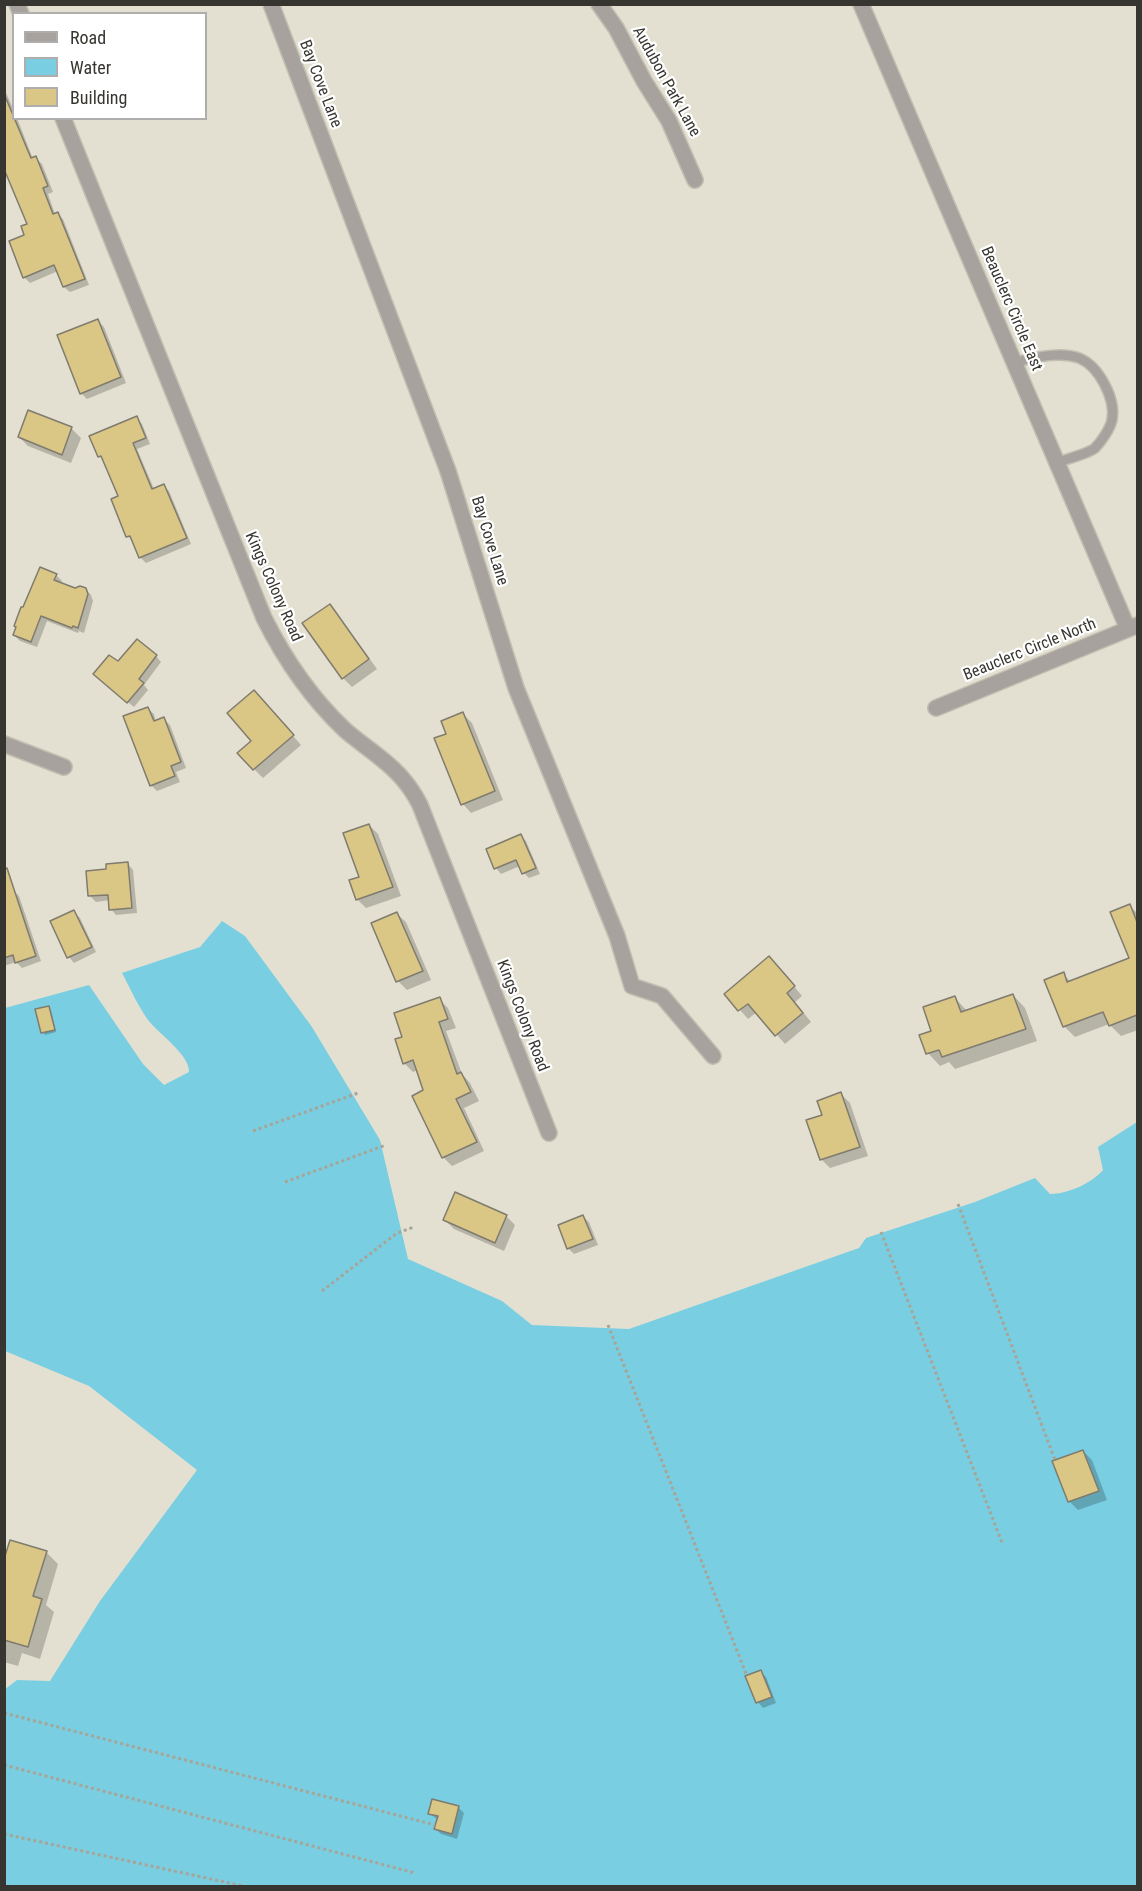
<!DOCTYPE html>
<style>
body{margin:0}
#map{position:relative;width:1142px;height:1891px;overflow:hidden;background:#e4e0d1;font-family:"Roboto Condensed",sans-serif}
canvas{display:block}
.frame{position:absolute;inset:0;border:6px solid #373530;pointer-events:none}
.legend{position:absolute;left:12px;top:12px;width:195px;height:108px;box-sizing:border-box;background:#fff;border:2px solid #afaeac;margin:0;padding:8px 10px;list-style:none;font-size:18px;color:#373530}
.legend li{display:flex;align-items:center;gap:12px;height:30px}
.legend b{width:30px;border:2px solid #afaeac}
</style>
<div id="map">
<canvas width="1142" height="1891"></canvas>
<div class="frame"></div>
<ul class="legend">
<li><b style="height:8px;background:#a7a29d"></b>Road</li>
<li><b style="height:16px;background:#7acee2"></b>Water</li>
<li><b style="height:16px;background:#dac685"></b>Building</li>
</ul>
</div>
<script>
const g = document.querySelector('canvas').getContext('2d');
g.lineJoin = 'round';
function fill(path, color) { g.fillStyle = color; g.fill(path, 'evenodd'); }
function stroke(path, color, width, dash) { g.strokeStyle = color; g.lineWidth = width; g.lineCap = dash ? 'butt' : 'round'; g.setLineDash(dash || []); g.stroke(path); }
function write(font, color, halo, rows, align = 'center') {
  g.font = font + ' "Roboto Condensed",sans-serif'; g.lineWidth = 4.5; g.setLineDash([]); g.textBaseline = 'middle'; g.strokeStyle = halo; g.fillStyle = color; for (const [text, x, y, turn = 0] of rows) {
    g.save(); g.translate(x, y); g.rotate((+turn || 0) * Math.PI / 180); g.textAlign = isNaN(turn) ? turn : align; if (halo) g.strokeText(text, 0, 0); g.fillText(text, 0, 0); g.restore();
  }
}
fill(new Path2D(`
 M222,921L245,936L312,1027L380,1140L408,1259L502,1301L532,1325L629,1329L859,1248L866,1238L975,1202L1035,1178L1050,1194C1068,1194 1092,1183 1103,1170L1098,1147L1137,1122V1886H5L4,1690L17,1680L50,1681L100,1601L197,1470L89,1386L5,1351V1008L89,985L143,1064L164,1085L189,1072C190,1055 158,1033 148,1020C138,1006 130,988 122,973L200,947Z`), '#7acee2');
fill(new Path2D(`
 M4,88L14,111V118H17L33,159L36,158L42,164L53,192L48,194L55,214L57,213L63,219L89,285L70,292L64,287L58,271L30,283L24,277L26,236L29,225L4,167Z
 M98,321L104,327L126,383L87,399L81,393Z
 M29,412L72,429L81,438L71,463L28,446L19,437Z
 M136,418L142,424L150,444L137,449L154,489L164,486L169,491L191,544L146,563L140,557L133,542L128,536L120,497L105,462L100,456Z
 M56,575L62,581L60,584L75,590L85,589L91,595L93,601L84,633L79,631L78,633L47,621L37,647L20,641L14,635Z
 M330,606L338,615L377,669L352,687L343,678Z
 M156,656L161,662L144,685L148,690L134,707L100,680L118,663Z
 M263,701L301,745L263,778L254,769L253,741Z
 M148,709L154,714L156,722L164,719L170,725L186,768L176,772L180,782L157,791L151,785Z
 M463,714L472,723L503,800L471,813L463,804L448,735Z
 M369,825L378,834L401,896L366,908L357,899Z
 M521,836L526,841L540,874L529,878L524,873L520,866L501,874L496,868Z
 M128,864L133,870L137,913L116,915L111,909L110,900L96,902L90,896Z
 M13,890L19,896L41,961L22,968L16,962L4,966V893Z
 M1130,906L1138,914V1030L1121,1036L1109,1024L1075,1037L1064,1026L1063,974L1071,982L1131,959Z
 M74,912L80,918L96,952L74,963L69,957Z
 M397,914L406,922L431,980L407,990L398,981Z
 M778,967L802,996L795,1002L811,1022L785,1044L757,1012L748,1019L726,994Z
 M1013,995L1025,1008L1037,1041L955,1069L949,1062L940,1066L928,1053L921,1035L933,1031L955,998L967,1011Z
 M439,999L448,1008L456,1028L446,1031L462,1074L470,1083L479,1101L464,1108L484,1151L452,1166L443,1157L414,1096L425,1091L418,1070L413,1072L404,1063V1038Z
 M48,1007L51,1010L56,1032L45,1035L43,1032Z
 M841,1094L850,1103L868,1156L830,1168L821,1159L823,1116Z
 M506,1216L515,1225L504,1251L454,1229L445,1220Z
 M583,1217L589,1222L598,1245L574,1254L569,1249L560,1226Z
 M1083,1451L1092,1460L1107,1500L1078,1510L1069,1501Z
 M46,1552L58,1564L46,1605L54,1612L40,1659L22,1653L18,1666L4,1662V1565Z
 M760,1672L766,1677L776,1703L763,1708L758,1702L747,1677Z
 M459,1808L464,1813L457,1839L441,1834L436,1829L438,1820L429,1813Z`), '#0003');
const building = new Path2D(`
 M5,96L31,158L36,156L48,186L43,188L53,214L58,212L85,279L63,287L54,265L23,278L9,241L24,235L21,226L27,224L4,169Z
 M98,319L121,377L80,394L57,335Z
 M28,410L72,427L62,455L18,437Z
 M137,416L146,438L133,443L152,489L164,484L187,538L139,558L130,536L126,537L111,499L118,496L101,456L98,457L89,436Z
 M40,567L57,574L54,580L75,588L80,586L86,588L88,594L78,628L73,626L72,628L41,616L31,642L13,635L16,627L14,626L21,607H23Z
 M330,604L369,659L342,679L302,623Z
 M137,639L157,655L139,679L144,683L127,703L93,674L109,655L118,661Z
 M254,690L294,735L253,770L237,753L251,741L227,713Z
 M148,707L154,721L164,717L181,762L171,766L175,776L150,786L123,716Z
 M463,712L495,791L461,805L434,738L446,734L441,721Z
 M369,824L393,887L356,900L349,880L359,877L343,833Z
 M521,834L536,868L522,874L516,860L494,869L486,849Z
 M128,862L132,908L109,910L108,895L88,896L86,871L106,869V864Z
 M7,868L36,956L15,963L13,955L4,958V869Z
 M1130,904L1137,922V1015L1109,1026L1103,1012L1063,1027L1044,980L1064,972L1067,982L1129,958L1110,912Z
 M74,910L92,947L67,958L50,921Z
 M397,912L423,971L396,982L371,923Z
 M769,956L795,986L787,993L803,1013L775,1036L748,1004L738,1011L724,994Z
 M1013,994L1026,1029L942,1057L939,1050L926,1054L919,1035L931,1031L923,1007L955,996L961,1012Z
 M440,997L448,1019L439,1022L457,1074L461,1072L471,1092L456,1099L477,1142L442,1158L412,1096L423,1090L413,1060L403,1064L395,1039L402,1037L394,1013Z
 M49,1006L55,1030L41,1033L35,1009Z
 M841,1092L860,1147L820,1160L806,1120L822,1115L817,1101Z
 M455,1192L507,1215L495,1243L443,1220Z
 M583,1215L593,1239L567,1249L558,1225Z
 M1083,1450L1099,1491L1068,1502L1052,1461Z
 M10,1540L47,1551L33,1596L42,1599L28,1647L4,1640V1559Z
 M761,1670L772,1697L756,1703L745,1676Z
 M432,1799L459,1806L452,1834L434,1829L438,1816L428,1814Z`);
fill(building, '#dac685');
stroke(building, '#7f7b6e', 1.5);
const lane = new Path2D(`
 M1015,362C1035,358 1058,351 1079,358C1099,366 1116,399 1112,420C1110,429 1101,442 1095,448C1088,454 1066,459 1056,463`);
const street = new Path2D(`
 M17,4L21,14
 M271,4L448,471L516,688L617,936L632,986L662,996L713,1056
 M599,4L616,28L644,81L669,121L695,180
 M861,4L1128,629
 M63,118L264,618C285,660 311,698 345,730C363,746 386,759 402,778C409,786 415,795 420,805L549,1133
 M936,708L1138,625
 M4,744L64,767`);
stroke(lane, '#c1beb1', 12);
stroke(street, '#c1beb1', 18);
stroke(new Path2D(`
 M253,1131L358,1093
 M285,1182L386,1145
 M958,1204L1055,1460
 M881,1232L1003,1545
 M322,1291L397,1233L414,1227
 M608,1325L747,1676
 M4,1713L435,1825
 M4,1765L415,1873
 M4,1834L243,1886`), '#a7a498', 3, [3, 3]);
stroke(lane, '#a7a29d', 9);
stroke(street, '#a7a29d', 15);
write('16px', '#373530', '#fff', [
 ["Audubon Park Lane",666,82,61],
 ["Bay Cove Lane",320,84,69],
 ["Beauclerc Circle East",1011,309,67],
 ["Bay Cove Lane",489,541,73],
 ["Kings Colony Road",273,587,66],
 ["Beauclerc Circle North",1030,650,-22],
 ["Kings Colony Road",522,1016,69]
]);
</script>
